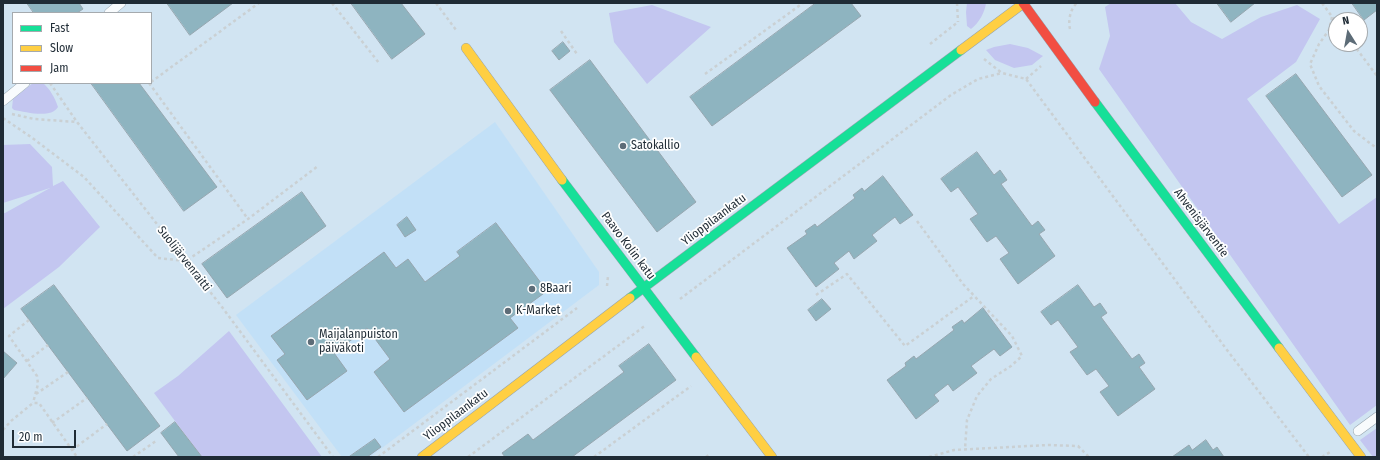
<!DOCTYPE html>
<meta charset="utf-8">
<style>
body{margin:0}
#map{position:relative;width:1380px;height:460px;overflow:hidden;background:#d1e4f2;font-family:"Fira Sans Condensed",sans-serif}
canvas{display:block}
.frame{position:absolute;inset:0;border:4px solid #1f2b35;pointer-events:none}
.legend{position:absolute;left:12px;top:12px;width:140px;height:72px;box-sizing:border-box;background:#fff;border:1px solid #a5aaae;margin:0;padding:5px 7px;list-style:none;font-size:12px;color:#1f2b35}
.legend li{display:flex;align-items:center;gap:8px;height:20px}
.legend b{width:20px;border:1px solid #a5aaae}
.north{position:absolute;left:1328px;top:12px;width:40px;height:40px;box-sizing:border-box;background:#fff;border:1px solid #a5aaae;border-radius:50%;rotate:349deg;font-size:11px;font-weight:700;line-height:16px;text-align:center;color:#1f2b35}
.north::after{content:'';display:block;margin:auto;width:14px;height:18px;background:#5d6c77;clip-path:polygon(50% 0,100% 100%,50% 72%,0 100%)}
.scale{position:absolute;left:12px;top:430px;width:64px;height:18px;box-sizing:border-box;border:2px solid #1f2b35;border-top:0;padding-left:5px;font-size:12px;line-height:14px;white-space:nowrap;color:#1f2b35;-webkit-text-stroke:3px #fff;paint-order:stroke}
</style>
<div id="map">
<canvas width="1380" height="460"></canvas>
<div class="frame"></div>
<ul class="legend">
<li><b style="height:5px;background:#16e098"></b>Fast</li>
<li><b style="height:5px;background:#ffcf43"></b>Slow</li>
<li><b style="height:5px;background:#f24e42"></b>Jam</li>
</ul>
<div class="north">N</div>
<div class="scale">20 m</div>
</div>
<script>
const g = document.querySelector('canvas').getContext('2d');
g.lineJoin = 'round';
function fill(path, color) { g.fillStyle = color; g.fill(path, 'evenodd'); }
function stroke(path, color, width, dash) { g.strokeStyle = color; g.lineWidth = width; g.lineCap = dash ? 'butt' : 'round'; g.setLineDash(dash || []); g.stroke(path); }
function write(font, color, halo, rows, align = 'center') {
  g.font = font + ' "Fira Sans Condensed",sans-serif'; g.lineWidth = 3.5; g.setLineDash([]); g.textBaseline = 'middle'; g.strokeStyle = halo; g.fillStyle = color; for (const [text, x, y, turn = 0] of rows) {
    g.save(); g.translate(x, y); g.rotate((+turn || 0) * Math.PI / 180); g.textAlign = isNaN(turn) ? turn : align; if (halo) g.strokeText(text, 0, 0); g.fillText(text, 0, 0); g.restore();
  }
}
fill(new Path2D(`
 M495,122L599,272V285L370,457H342L236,315Z`), '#c2e0f7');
fill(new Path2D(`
 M967,3H986C985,12 979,23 971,29L967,26L966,12Z
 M1111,3H1175L1191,22L1222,39L1261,17L1297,5L1320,19L1296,62L1247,99L1339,224L1377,197V405L1350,425L1099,69L1110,36L1105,7Z
 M652,5L711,27L647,84L614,42L609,13Z
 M1010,44L1028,48L1043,56L1032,65L1014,68L995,60L986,50L994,47Z
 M33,83H43C50,89 55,98 58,107C51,119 26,112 14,110L12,108L13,99Z
 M30,144L52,167L53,186L63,181L100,227L59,267L3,309V213H5L50,188L3,203V145Z
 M229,331L322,457H202L154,393L178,376Z
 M1377,428V457H1373L1360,440Z`), '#c3c6f0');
const building = new Path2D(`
 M27,3H79L83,9L77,13H34Z
 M167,3H233L190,35Z
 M351,3H401L425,34L392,59Z
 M816,3H851L861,16L712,126L690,97Z
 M1217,3H1255L1231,22Z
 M1352,3H1377V10L1364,20Z
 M563,42L570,51L559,60L552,51Z
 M590,60L696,202L657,232L550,90Z
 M1296,74L1372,175L1342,197L1266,96Z
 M91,83H139L217,187L184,211Z
 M977,152L994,175L1000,170L1007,180L1001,184L1032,226L1038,221L1045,230L1039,234L1055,256L1018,284L1000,259L1009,253L996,236L987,242L970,219L978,214L958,187L951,192L941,179Z
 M883,176L913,215L900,224L895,217L872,235L877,241L854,259L849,251L834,263L839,269L816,287L787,248L807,234L805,231L815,224L817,227L855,198L853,195L862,188L864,191Z
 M302,192L326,226L227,298L202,264Z
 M407,217L416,230L405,237L397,225Z
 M496,223L547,291L510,318L518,328L404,412L374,372L390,359L367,328L334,353L347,371L307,400L277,360L285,354L271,336L384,252L396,268L408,259L425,282L460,256L457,252Z
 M54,285L160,426L127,451L21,309Z
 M1078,285L1094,307L1100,303L1107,313L1101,317L1132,359L1139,354L1145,363L1139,367L1155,389L1118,416L1100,392L1109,386L1096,369L1087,375L1070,352L1078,347L1058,320L1051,325L1041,312Z
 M822,299L831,309L816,321L808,310Z
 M983,308L1012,347L1000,356L994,349L971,366L977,373L953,391L948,384L934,395L939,401L916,419L887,380L906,366L905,363L914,356L916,359L954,330L952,327L962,320L964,323Z
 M649,344L676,380L572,457H505L502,453L528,434L533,440L624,372L619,366Z
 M3,351L17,363L3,379Z
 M175,422L202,457H179L161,433Z
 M375,439L381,447L367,457H349Z
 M1206,440L1213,450L1217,447L1224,457H1172L1189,445L1192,450Z`);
fill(building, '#8eb4c0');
stroke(building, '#96a6af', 1);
const lane = new Path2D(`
 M109,13L121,3
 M3,101L25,83
 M1358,431L1377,417`);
const fast = new Path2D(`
 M1095,102L1279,348
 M562,180L696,357
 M630,298L961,50`);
const slow = new Path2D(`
 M466,48L562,180
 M961,50L1024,3
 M1279,348L1361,457
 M696,357L772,457
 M422,457L630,298`);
const jam = new Path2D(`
 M1023,3L1095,102`);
stroke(lane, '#96a4ae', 10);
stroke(fast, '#96a4ae', 10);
stroke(slow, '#96a4ae', 10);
stroke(jam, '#96a4ae', 10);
stroke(new Path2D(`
 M332,3L379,63
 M436,3L456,30
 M957,3L958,22
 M1322,3L1336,22
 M1332,17L1329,30L1319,44L1310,64L1319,86L1354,131L1375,147H1377
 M1070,29C1068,21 1070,9 1077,3
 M561,31L577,54
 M930,44L958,22
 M1353,44L1377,76
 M984,59L1002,73L1026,79L1227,350L1309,457
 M705,74L803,3
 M1026,79L1041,66
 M151,82L259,3
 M50,83L77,122
 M149,83L248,219
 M12,114L34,119L77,122L222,307L333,457
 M3,118L31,137L84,177L158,258L186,261L248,219L318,166
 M917,221L963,284L1012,336L1022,356L1011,366L991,379L977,396L967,420L965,449
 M607,286L608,276
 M816,295L847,274L905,346L974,296
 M680,299L951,95L978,79L1002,73
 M29,320L9,336L37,376L38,384L33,403
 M27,361L48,345
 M36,394L68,372
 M52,423L87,398
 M3,430L11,421L33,403H39L77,457
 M72,450L107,424
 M133,457L156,441
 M378,457L577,308
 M468,457L646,325
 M594,457L691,386
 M706,457L710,454
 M929,457L954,450L1048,445L1078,446L1089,457
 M1322,457L1330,452`), '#cad0d3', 2.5, [3, 3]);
stroke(lane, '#f8fbfd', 9);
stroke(fast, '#16e098', 9);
stroke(slow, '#ffcf43', 9);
stroke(jam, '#f24e42', 9);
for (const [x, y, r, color] of [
 [623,146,4,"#5d6c77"],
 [532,289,4,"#5d6c77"],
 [508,311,4,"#5d6c77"],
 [311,342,4,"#5d6c77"]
]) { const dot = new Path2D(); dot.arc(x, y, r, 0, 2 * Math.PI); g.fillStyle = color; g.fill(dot); stroke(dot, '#fff', 1.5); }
write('12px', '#1f2b35', '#fff', [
 ["Satokallio",631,146],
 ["8Baari",540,289],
 ["K-Market",516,311],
 ["Maijalanpuiston",319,335],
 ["päiväkoti",319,349]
], 'left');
write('12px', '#1f2b35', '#fff', [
 ["Ylioppilaankatu",714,220,-37],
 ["Ahvenisjärventie",1201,223,53],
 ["Paavo Kolin katu",628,246,53],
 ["Suolijärvenraitti",184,259,52],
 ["Ylioppilaankatu",456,415,-37]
]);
</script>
